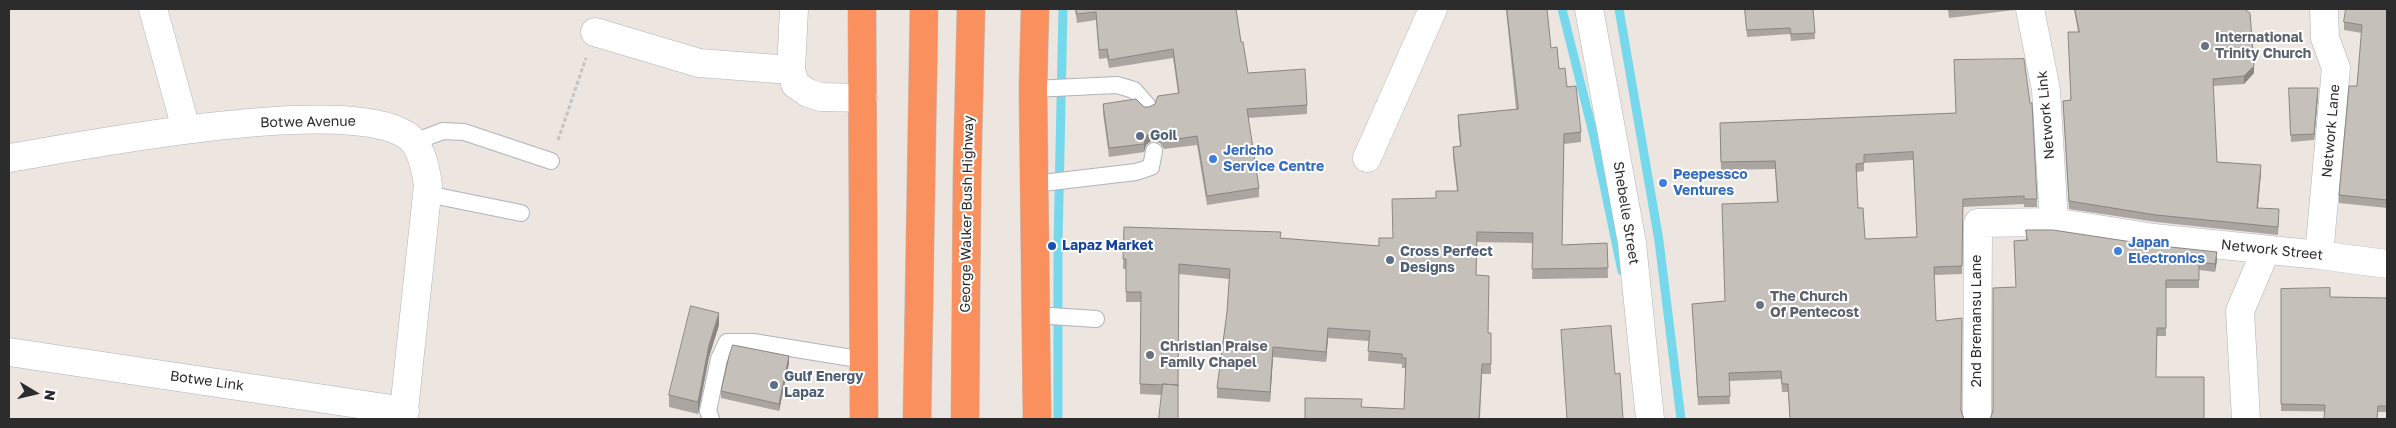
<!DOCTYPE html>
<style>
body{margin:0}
#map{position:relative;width:2396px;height:428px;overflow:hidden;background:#ede5df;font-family:"Golos Text",sans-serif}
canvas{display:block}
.frame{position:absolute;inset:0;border:10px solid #2c2c2c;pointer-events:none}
.north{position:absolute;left:10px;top:368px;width:50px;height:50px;-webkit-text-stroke:4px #fff;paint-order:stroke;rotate:99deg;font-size:14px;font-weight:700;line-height:20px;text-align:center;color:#2c2c2c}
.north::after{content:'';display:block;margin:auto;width:18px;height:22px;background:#2c2c2c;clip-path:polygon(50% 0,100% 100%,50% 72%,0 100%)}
</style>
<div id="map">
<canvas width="2396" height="428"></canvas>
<div class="frame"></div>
<div class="north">N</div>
</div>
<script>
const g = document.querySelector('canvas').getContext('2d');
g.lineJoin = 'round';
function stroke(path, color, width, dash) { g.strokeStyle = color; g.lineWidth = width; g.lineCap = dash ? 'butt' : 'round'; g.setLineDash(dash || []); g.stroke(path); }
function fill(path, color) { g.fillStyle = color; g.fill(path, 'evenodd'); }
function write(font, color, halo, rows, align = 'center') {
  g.font = font + ' "Golos Text",sans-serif'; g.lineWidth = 4; g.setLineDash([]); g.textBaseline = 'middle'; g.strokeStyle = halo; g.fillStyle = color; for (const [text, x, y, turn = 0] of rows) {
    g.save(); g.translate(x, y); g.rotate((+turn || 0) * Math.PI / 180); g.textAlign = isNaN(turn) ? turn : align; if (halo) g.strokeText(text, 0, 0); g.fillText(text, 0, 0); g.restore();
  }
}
stroke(new Path2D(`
 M1562,9L1594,137L1622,271
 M1619,9L1659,241L1681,419
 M1058,419V244L1063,9`), '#76d9eb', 9);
const lane = new Path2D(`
 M1033,89L1117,85L1134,90L1148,106
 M414,142L443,131L464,132L551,161
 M1034,184L1136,172L1151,167L1154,151
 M427,194L521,213
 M1035,315L1096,319
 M711,419L708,411L719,359L727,342H753L864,360`);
const street = new Path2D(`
 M153,9L186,129
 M794,9L791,70L795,84L808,93L821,97L863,98
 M1589,9L1632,243L1650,419
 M2030,9L2046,90L2054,222
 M595,32L699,63L791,70
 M9,158C77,147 371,88 414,142C423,154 426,172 428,185L403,419
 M1367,158L1433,9
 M2319,255L2336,68L2325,38L2324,9
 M9,352L405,411
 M1977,419L1978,223L2054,222L2154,238L2319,255L2387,264
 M2246,419L2240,311L2266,250`);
const highway = new Path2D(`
 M862,9L864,419
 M1035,9L1033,89L1037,419
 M917,419L924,9
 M965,419L967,178L971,9`);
stroke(lane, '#afb3bc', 18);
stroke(street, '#afb3bc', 29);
stroke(highway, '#c4c4c4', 29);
stroke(new Path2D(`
 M558,140L586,58`), '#c4c4c4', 3, [4, 2.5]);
stroke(lane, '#fff', 16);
stroke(street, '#fff', 28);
stroke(highway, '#f9905e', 28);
fill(new Path2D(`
 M1075,9H1236L1241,42L1248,73L1307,105V114L1248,118L1259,188V197L1207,205L1197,145L1164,149L1160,143L1151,141L1146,145L1144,152L1109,157L1103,113V104L1149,107L1178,93L1173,58L1109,68L1107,58L1099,59L1096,20L1077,23Z
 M1498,9H1547L1551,48L1567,87L1581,132V142L1564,144L1562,245L1607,243L1608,278L1532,279L1533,243L1477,242L1476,275L1488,333H1491V374H1482L1480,419L1361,407L1404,409L1406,368H1402V364L1368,361L1369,341L1328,338L1326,362L1273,357L1270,402L1217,398V388L1227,312L1229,279L1179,274L1162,395L1140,394L1141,302H1126V269H1123L1124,227L1379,246L1393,238L1436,198L1457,191L1453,157V147L1460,146L1458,125V115L1516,109L1506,9L1498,10Z
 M1745,9H1813L1815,39L1791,41L1790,34L1747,37Z
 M1948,9H2014V10L1949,18Z
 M2074,9H2244L2254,73L2244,84L2213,86L2217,162L2261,172L2258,208L2279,217L2278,235L2156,222L2069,209L2063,101L2070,100L2078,32Z
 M2387,9V208L2339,203V195L2357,86L2362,33L2344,30V22Z
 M2289,95H2318L2314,140L2291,142Z
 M1956,113L2037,199V207H2024V204L1963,207L1962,274L1934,275L1936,321L1964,419H1790L1788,392H1782L1781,379L1729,381L1730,404L1698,405L1692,304L1725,301L1777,202L1775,169L1721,170L1720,123ZM1913,160L1917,237L1865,239L1858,208L1856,172L1864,171V163Z
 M2026,230L2217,260L2215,272L2199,270V288H2166V336H2157L1991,418L2016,287L2014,241H2026Z
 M2281,289L2330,297L2387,298V412L2281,411Z
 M719,325L709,357L698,414L669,407V395Z
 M789,363L779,411L721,398V391Z`), '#aaa5a0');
fill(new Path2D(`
 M2254,66V73L2244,84V76Z
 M2318,88V95L2314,140V134Z
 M1151,133V141L1146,145L1144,152V144L1146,136Z
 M2261,165V172L2257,215V208Z
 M2217,252V260L2215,272V264Z
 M719,313V325L709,357L698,414V402L709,345Z
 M1328,328V338L1326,362V352Z
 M1273,347V357L1270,402V392Z
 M789,356V363L779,411V404Z`), '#8b8682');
const building = new Path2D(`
 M1076,9H1236L1241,42H1243L1248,73L1305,69L1307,105L1247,109L1259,188L1207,196L1197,136L1164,141L1160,134L1151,133L1146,136L1144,144L1109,148L1103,104L1136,99L1144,107H1149L1155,104L1158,96L1179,93L1173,49L1109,60L1107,49L1099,50L1096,12L1077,14Z
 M1507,9H1547L1551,48L1557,47L1559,69L1565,68L1567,87L1576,86L1581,132L1564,134L1562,245L1607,243L1608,268L1532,269L1533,233L1477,232L1476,275L1489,276L1488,333H1491V364H1482L1479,419H1305V398L1362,399L1361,407L1404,409L1406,358H1402V354L1368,351L1370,331L1328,328L1326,352L1273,347L1270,392L1217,388L1227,312L1230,269L1179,264L1178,386V385L1163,384V385L1140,384L1141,292H1126V259H1123L1124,227L1281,232L1280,238L1379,246V238H1393L1392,199L1436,198V191H1458L1453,147L1461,146L1458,115L1518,109Z
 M1745,9H1813L1815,33L1791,34L1790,28L1747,30Z
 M1949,9H1961L1949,10Z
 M2075,9H2244L2250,13L2254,66L2244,76L2213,79L2217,162L2261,165L2257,208L2279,209L2278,227L2156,215L2069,201L2063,101L2071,100L2068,32H2079Z
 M2346,9H2387V200L2339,195L2349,86H2357L2362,25L2344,22Z
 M2024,59L2030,103H2032L2037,199H2024V196L1963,199L1962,266L1934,267L1936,321L1962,318L1961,411L1964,419H1790L1788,384H1782L1781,371L1729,373L1730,396L1698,397L1692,304L1725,301L1722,204L1778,202L1775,161L1721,162L1720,123L1956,113L1954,60ZM1913,152L1917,237L1865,239L1863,208H1858L1856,164L1864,163V155Z
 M2289,88H2318L2314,134L2291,135Z
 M2026,230H2053L2152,245L2217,252L2215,264L2199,262V280H2166V328H2157L2156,377H2204V419H1990L1993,411V288L2016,287L2014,241L2027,240Z
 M2330,288V297L2387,298V406H2378L2377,419H2324L2325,405L2281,404V289Z
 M691,306L719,313L709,345L698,402L669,395Z
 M1611,326L1615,374L1620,373L1623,419H1567L1561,330Z
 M733,345L789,356L779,404L721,391L729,356Z
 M1163,384L1178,385V419H1159Z`);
fill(building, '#c6c0ba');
stroke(building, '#8b8682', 1);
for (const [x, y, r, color] of [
 [2205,46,5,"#6b7280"],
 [1140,136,5,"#5c6f8a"],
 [1213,159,5,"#3f7fe0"],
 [1663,183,5,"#3f7fe0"],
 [1052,246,5,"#1a4fb4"],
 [2118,251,5,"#3f7fe0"],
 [1390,260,5,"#5c6f8a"],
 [1760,305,5,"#6b7280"],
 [1150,355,5,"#6b7280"],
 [774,385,5,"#5c6f8a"]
]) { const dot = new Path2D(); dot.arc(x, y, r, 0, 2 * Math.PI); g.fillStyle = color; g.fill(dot); stroke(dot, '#fff', 2); }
write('bold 14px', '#5b616d', '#fff', [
 ["International",2215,38],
 ["Trinity Church",2215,54],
 ["The Church",1770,297],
 ["Of Pentecost",1770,313],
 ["Christian Praise",1160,347],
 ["Family Chapel",1160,363]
], 'left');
write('14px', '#2c2c2c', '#fff', [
 ["Network Link",2046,115,-95],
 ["Botwe Avenue",308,122,-1],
 ["Network Lane",2331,131,-85],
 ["Shebelle Street",1626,213,81],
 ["George Walker Bush Highway",967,214,-89],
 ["Network Street",2272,250,6],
 ["2nd Bremansu Lane",1977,321,-90],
 ["Botwe Link",207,381,8]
]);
write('bold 14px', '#4e5e75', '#fff', [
 ["Goil",1150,136],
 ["Cross Perfect",1400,252],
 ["Designs",1400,268],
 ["Gulf Energy",784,377],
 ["Lapaz",784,393]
], 'left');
write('bold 14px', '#366cbe', '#fff', [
 ["Jericho",1223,151],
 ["Service Centre",1223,167],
 ["Peepessco",1673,175],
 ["Ventures",1673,191],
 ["Japan",2128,243],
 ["Electronics",2128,259]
], 'left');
write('bold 14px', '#164399', '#fff', [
 ["Lapaz Market",1062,246]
], 'left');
</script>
